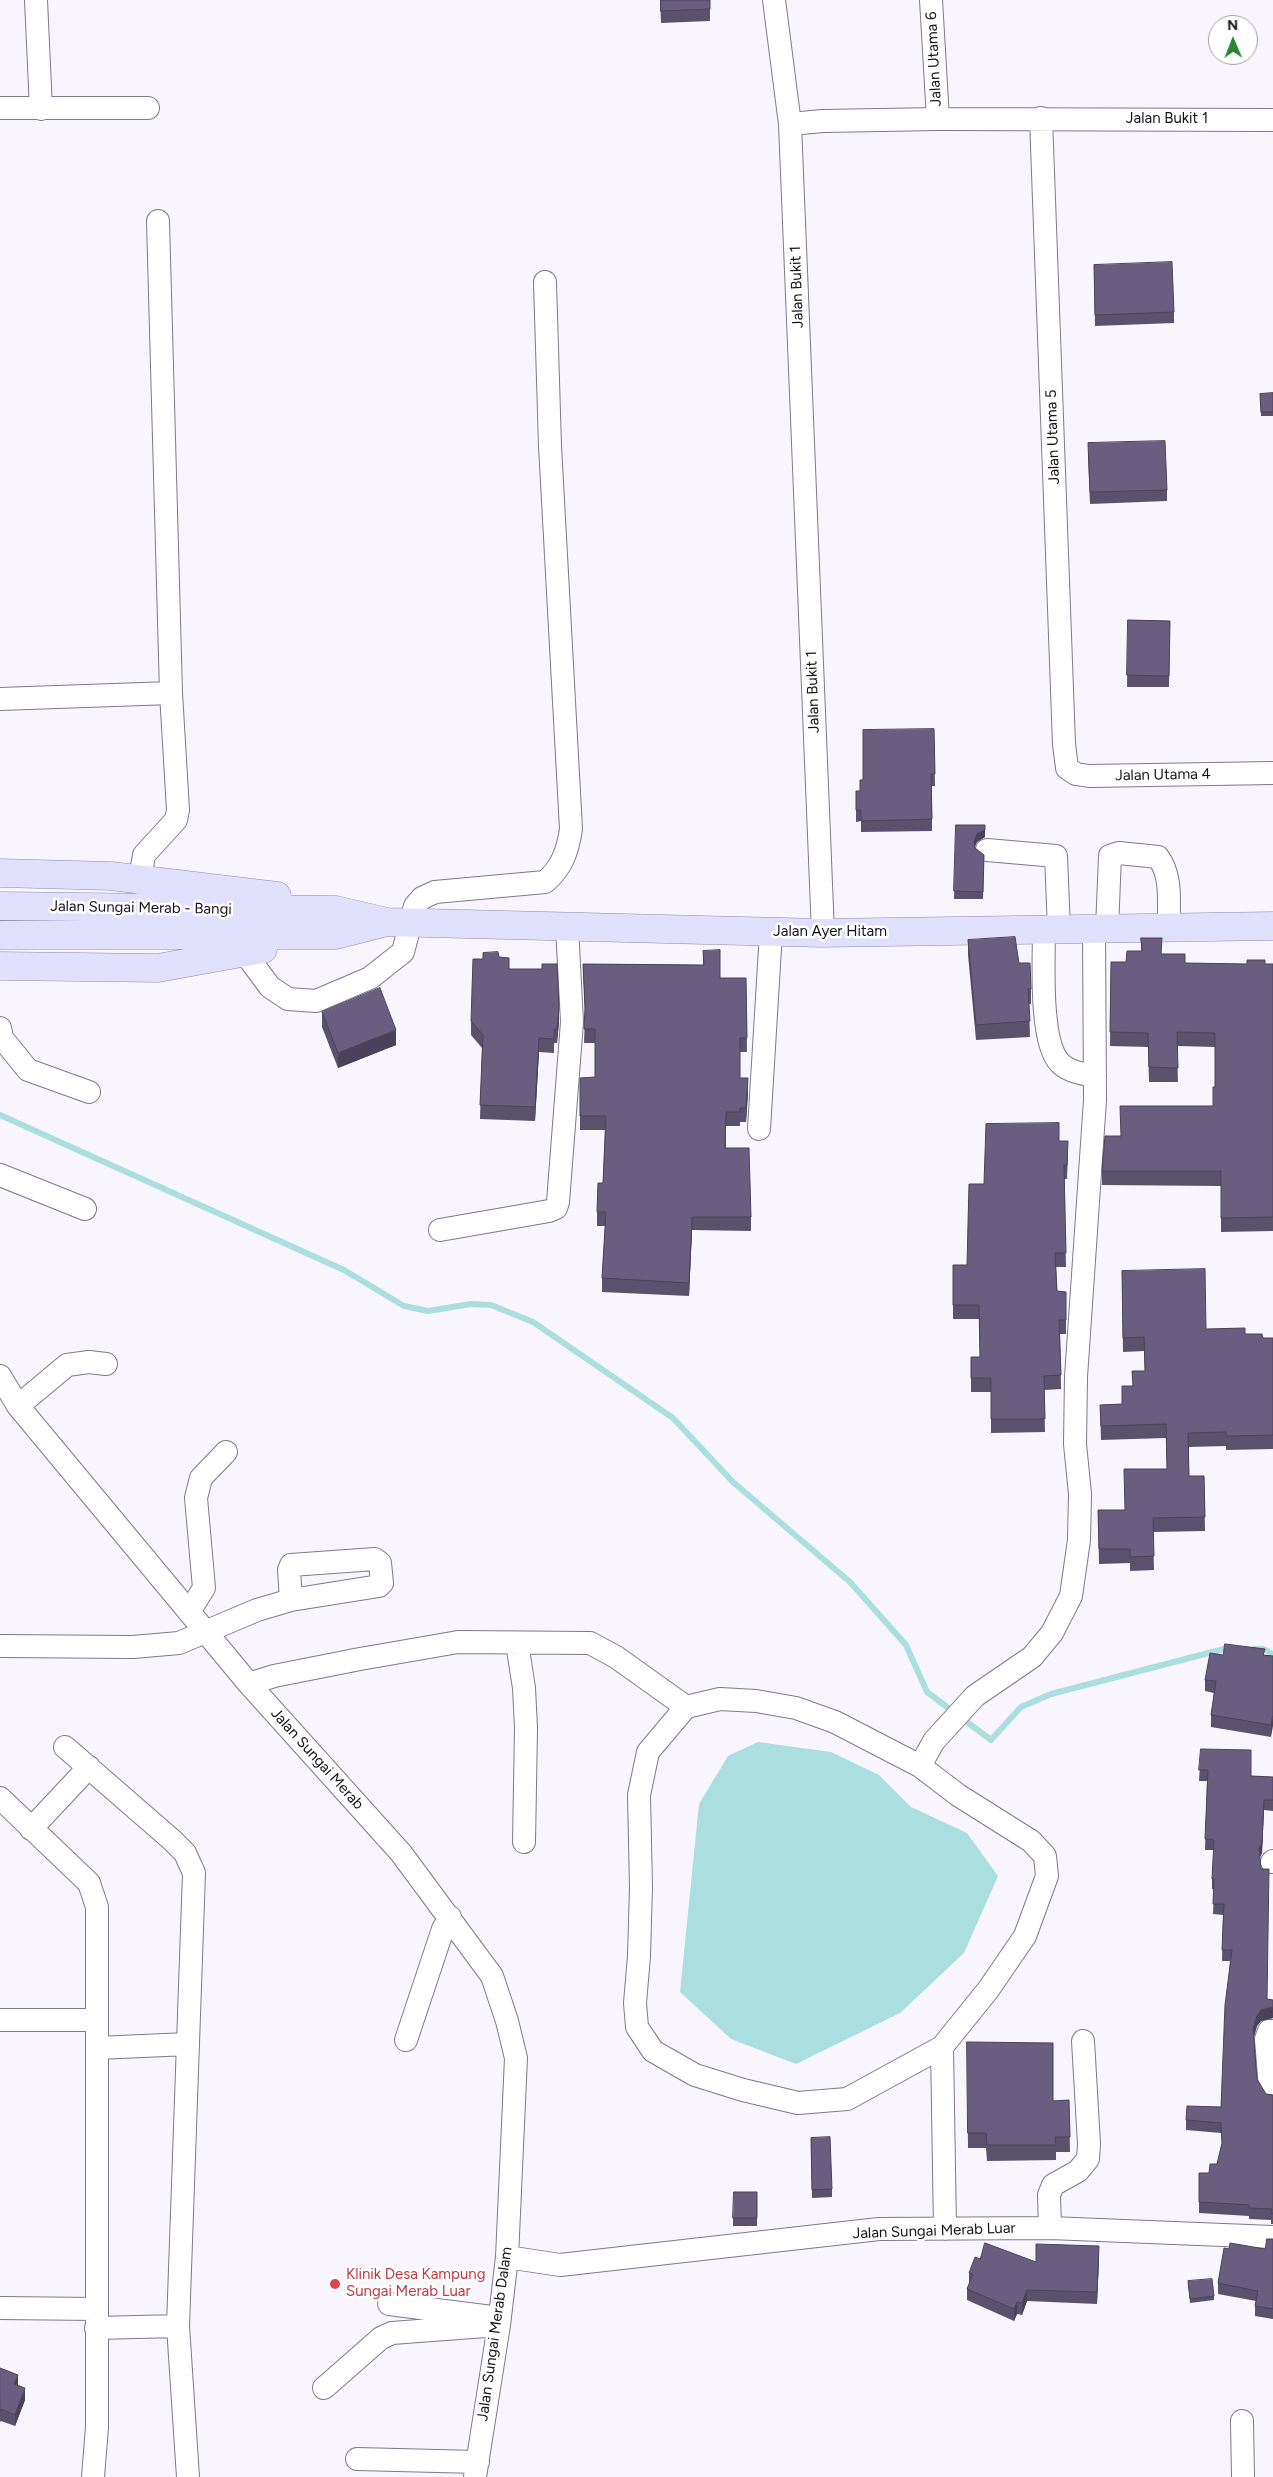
<!DOCTYPE html>
<style>
body{margin:0}
#map{position:relative;width:1273px;height:2477px;overflow:hidden;background:#f8f5fe;font-family:Figtree,sans-serif}
canvas{display:block}
.north{position:absolute;left:1208px;top:15px;width:50px;height:50px;box-sizing:border-box;background:#fff;border:1px solid #a1a0a3;border-radius:50%;rotate:359deg;font-size:14px;font-weight:700;line-height:20px;text-align:center;color:#151219}
.north::after{content:'';display:block;margin:auto;width:18px;height:22px;background:#2d8636;clip-path:polygon(50% 0,100% 100%,50% 72%,0 100%)}
</style>
<div id="map">
<canvas width="1273" height="2477"></canvas>
<div class="north">N</div>
</div>
<script>
const g = document.querySelector('canvas').getContext('2d');
g.lineJoin = 'round';
function fill(path, color) { g.fillStyle = color; g.fill(path, 'evenodd'); }
function stroke(path, color, width, dash) { g.strokeStyle = color; g.lineWidth = width; g.lineCap = dash ? 'butt' : 'round'; g.setLineDash(dash || []); g.stroke(path); }
function write(font, color, halo, rows, align = 'center') {
  g.font = font + ' Figtree,sans-serif'; g.lineWidth = 5; g.setLineDash([]); g.textBaseline = 'middle'; g.strokeStyle = halo; g.fillStyle = color; for (const [text, x, y, turn = 0] of rows) {
    g.save(); g.translate(x, y); g.rotate((+turn || 0) * Math.PI / 180); g.textAlign = isNaN(turn) ? turn : align; if (halo) g.strokeText(text, 0, 0); g.fillText(text, 0, 0); g.restore();
  }
}
fill(new Path2D(`
 M758,1742L831,1752L879,1775L911,1807L967,1833L998,1876L964,1953L900,2013L796,2064L731,2039L680,1992L699,1804L728,1756Z`), '#aadedf');
stroke(new Path2D(`
 M0,1115L344,1270L404,1306L428,1311L471,1304L491,1305L533,1322L673,1418L733,1482L850,1582L906,1645L927,1692L991,1740L1021,1707L1051,1694L1224,1649H1232
 M1254,1649H1263L1273,1654`), '#aadedf', 6);
const minor = new Path2D(`
 M36,0L41,109
 M774,0L790,124
 M931,0L938,119
 M0,108H148
 M1041,118L1064,744L1067,768L1076,774L1089,776L1273,773
 M0,699L171,693
 M987,850L1056,856L1059,929
 M140,879L144,855L176,820L178,810L171,693L158,221
 M1044,929C1044,959 1039,1042 1060,1063C1069,1072 1083,1074 1095,1076
 M1107,929L1110,856L1119,853L1158,857C1173,877 1168,904 1169,928
 M823,933L790,124L823,121L938,119L1273,120
 M244,952L270,987L288,999L316,1001L370,978L403,952L415,906L422,898L435,892L545,882C562,868 568,850 571,829L550,446L545,282
 M0,1028L2,1038L28,1070L89,1092
 M759,1129L771,932
 M0,1175L85,1209
 M440,1230L549,1211L556,1208L558,1202L572,1022L567,927
 M0,1376L18,1406L249,1684L401,1853L492,1976L507,2021L516,2058L507,2257L499,2325L475,2477
 M18,1406L67,1365L89,1362L106,1364
 M189,1612L204,1588L196,1498L201,1478L226,1452
 M517,1643L524,1688L526,1728L524,1842
 M0,1646L133,1647L179,1643L257,1610L291,1600L379,1586L382,1583L380,1563L375,1559L291,1565L289,1570L291,1600
 M249,1684L274,1676L360,1659L458,1642L590,1643L616,1657L686,1707
 M720,1699L756,1701L796,1708L835,1722L920,1766L958,1795L1031,1841L1045,1856L1047,1876L1025,1936L988,1990L942,2047L847,2099L798,2103L743,2090L695,2075L653,2051L637,2027L635,2003L639,1956L641,1887L639,1795L648,1752L686,1707Z
 M65,1747L172,1840L185,1853L194,1873L178,2326L188,2477
 M920,1766L934,1741L975,1696L1032,1657L1052,1633L1071,1596L1079,1540L1080,1494L1075,1444L1076,1377L1095,1100L1094,929
 M0,1798L89,1883L97,1907V2427L93,2477
 M31,1829L89,1767
 M1272,1862L1273,1861
 M0,2020H97
 M1273,2031H1269L1266,2039L1270,2088L1273,2093
 M406,2040L443,1929L450,1917
 M942,2047L945,2229
 M97,2048L188,2044
 M1050,2228L1049,2195L1053,2185L1078,2171L1088,2159L1089,2144L1083,2041
 M507,2257L560,2265L879,2229L1050,2228L1273,2237
 M389,2304L492,2317
 M0,2308L96,2309
 M96,2328L178,2326
 M324,2388L381,2338L392,2333L499,2325
 M1242,2421L1243,2477
 M357,2459L478,2462`);
const major = new Path2D(`
 M0,873L111,876L277,896
 M0,906L336,910L387,922L823,933L1273,926
 M0,935H336L383,923
 M0,966L158,968L263,949`);
stroke(minor, '#7f798c', 24);
stroke(major, '#8c8aab', 29);
stroke(minor, '#fff', 22);
stroke(major, '#e0dffc', 28);
fill(new Path2D(`
 M660,0H710V21L661,23Z
 M1094,265L1174,312V323L1095,326Z
 M1273,393V416H1261L1260,394Z
 M1088,455L1167,490V501L1090,504Z
 M1128,620L1170,621L1169,687H1127Z
 M934,729L935,786H932V831L861,832V821L856,822V791H860V780H863Z
 M956,825H985V837L977,842L975,846V848L984,855L983,899H954Z
 M1141,938L1162,954L1185,963L1247,964H1273V1231L1221,1232V1186L1102,1185V1171L1120,1136L1213,1106L1215,1087V1047L1177,1046L1178,1082H1149L1148,1047L1110,1046L1111,962H1126L1141,951Z
 M968,940L1019,963L1031,989V1004H1029L1030,1037L976,1040L968,955Z
 M703,951L720,978H746L747,1052H740V1078L748,1092L746,1122H740V1126H726V1148L751,1217V1231L692,1230L689,1296L602,1292V1278L605,1226H597V1212L603,1183L605,1130H580V1078L595,1077V1043H584L585,1013L583,964L703,965Z
 M499,957L559,1022L557,1043H554V1053L539,1052L535,1121L480,1119L482,1048L471,1035V1021L483,959Z
 M322,1012L396,1045L338,1068L322,1027Z
 M1059,1141L1068,1155L1067,1179H1064L1066,1267H1056L1057,1291L1066,1292V1334H1060L1061,1389L1044,1390L1045,1432L991,1433V1392H971V1357H980L979,1319H953V1265H967L984,1184Z
 M1122,1271L1206,1329L1245,1334L1263,1338H1273V1449L1226,1450V1446L1189,1447V1476H1204L1205,1531L1153,1532L1154,1570L1130,1571V1563L1099,1564L1098,1510H1125L1167,1469L1166,1438L1101,1440L1100,1405L1122,1404L1132,1386L1145,1371L1144,1351L1123,1352Z
 M1223,1655H1265L1273,1656L1271,1737L1211,1727V1715L1214,1693L1205,1691V1680Z
 M1201,1749L1251,1776L1273,1777V1811L1264,1810L1262,1853L1260,1857L1267,1999L1273,2018L1261,2021L1257,2026L1254,2037L1257,2079L1266,2094L1273,2095V2224H1271V2220L1249,2219V2216L1199,2213V2173H1209L1217,2164L1222,2144L1221,2133L1186,2130V2120L1221,2107L1230,1961H1222L1223,1915L1213,1914L1214,1889H1212V1879L1214,1850H1205L1207,1781H1199Z
 M967,2042L1053,2101L1069,2100L1070,2152H1056V2160L987,2161L986,2148H968Z
 M811,2138L832,2189V2197L812,2198Z
 M757,2192V2226H733V2218Z
 M1273,2239V2319L1255,2316V2306L1256,2301L1218,2294V2283L1229,2249H1265Z
 M1099,2258L1097,2304L1027,2301L1022,2315L1017,2314L1014,2321L967,2300V2289L969,2285V2273L980,2259L1036,2262Z
 M1188,2281L1214,2296V2300L1190,2303Z
 M0,2368L18,2385L25,2400L15,2426L1,2421L0,2422Z`), '#5a516d');
fill(new Path2D(`
 M985,830V837L977,842L974,849V842L977,834Z
 M559,1008V1022L557,1043V1029Z
 M396,1030V1045L338,1068V1053Z
 M539,1038V1052L535,1121V1107Z
 M748,1078V1092L746,1122V1108Z
 M692,1217V1230L689,1296V1283Z
 M1273,1714V1726L1271,1737V1725Z
 M1264,1800L1262,1853L1259,1859V1848Z
 M1273,2007V2018L1261,2021L1257,2026L1253,2040V2029L1257,2016L1261,2010Z
 M1099,2246V2258L1097,2304V2292Z
 M1027,2290V2301L1022,2315V2303Z
 M1017,2302V2314L1014,2321V2309Z
 M18,2375V2386L14,2384Z
 M25,2388V2400L15,2426V2415Z`), '#4a4259');
const building = new Path2D(`
 M661,0H710V9L661,11Z
 M1172,262L1174,312L1095,315L1094,265Z
 M1273,393V412H1261L1260,394Z
 M1165,441L1167,490L1090,492L1088,443Z
 M1128,620L1170,621L1169,676L1127,675Z
 M934,729L935,774H931L932,819L861,821V810H856V791H860V780H863V730Z
 M956,825H985V830L977,834L974,842L975,848L984,855L983,892L954,891Z
 M1015,937L1019,963H1030L1031,989H1028L1030,1021L976,1025L968,940Z
 M1141,938H1162L1161,954H1185V963L1247,964V960H1265V964H1273V1217L1221,1218V1171H1102L1105,1136H1121L1120,1106H1213V1087H1215V1033L1177,1032L1178,1068L1149,1067L1148,1033L1110,1032L1111,962H1126L1127,951H1142Z
 M720,950V978H746L747,1038H740V1078H748L746,1108H740V1112H726L725,1148H749L751,1217H692L689,1283L602,1278L606,1212H597L598,1183H603L606,1116H580V1078L595,1077V1029H584L585,1008L583,964L704,965L703,951Z
 M498,952L499,957L509,958V969H542V964H557L559,1008L557,1029H554V1039L539,1038L535,1107L480,1105L483,1035L471,1021L473,959H483V953Z
 M380,988L396,1030L338,1053L322,1012Z
 M1059,1123V1141H1068L1067,1165H1064L1066,1253H1055L1057,1291L1066,1292V1320H1059L1061,1375L1044,1376L1045,1419H991V1378H971V1357H980L979,1305H953V1265H967L969,1184H984L986,1124Z
 M1205,1269L1206,1329L1245,1328V1334H1262L1263,1338H1273V1435L1226,1436V1432L1188,1433L1189,1476H1204L1205,1517L1153,1518L1154,1556L1130,1557V1549H1099L1098,1510H1125L1124,1469H1167L1166,1424L1101,1426L1100,1405L1122,1404V1386H1133L1132,1371H1145L1144,1337L1123,1338L1122,1271Z
 M1225,1644L1265,1649L1263,1655L1273,1656V1714L1271,1725L1211,1715L1216,1681L1205,1680L1210,1653L1223,1655Z
 M1201,1749L1251,1750V1776L1273,1777V1800H1264L1262,1843L1259,1848L1261,1869H1269L1267,1999L1273,2000V2007L1261,2010L1257,2016L1253,2029L1257,2079L1266,2094L1273,2095V2214L1271,2213L1272,2209L1249,2208V2205L1199,2202V2173H1209L1210,2164H1217L1222,2143L1221,2123L1186,2120L1187,2106L1221,2107L1225,2005L1232,1950H1222L1224,1904H1213L1214,1879H1212L1214,1840L1205,1839L1208,1770H1199Z
 M967,2042L1053,2043V2101L1069,2100L1070,2137H1055L1056,2145H987L986,2133H968Z
 M830,2137L832,2189L812,2190L811,2138Z
 M734,2192H757V2218H733Z
 M1267,2239H1273V2309L1255,2306L1258,2291L1218,2283L1224,2248L1229,2249L1230,2243L1265,2249Z
 M985,2243L1036,2262V2244L1099,2246L1097,2292L1027,2290L1022,2303L1017,2302L1014,2309L967,2289L973,2274L969,2273L975,2257L980,2259Z
 M1212,2279L1214,2296L1190,2299L1188,2281Z
 M0,2368L18,2375L14,2384L25,2388L15,2415L1,2409L0,2411Z`);
fill(building, '#695e7f');
stroke(building, '#4a4259', 1);
for (const [x, y, r, color] of [
 [335,2284,6,"#e0444e"]
]) { const dot = new Path2D(); dot.arc(x, y, r, 0, 2 * Math.PI); g.fillStyle = color; g.fill(dot); stroke(dot, '#fff', 2); }
write('15px', '#151219', '#fff', [
 ["Jalan Utama 6",934,59,-93],
 ["Jalan Bukit 1",1167,119],
 ["Jalan Bukit 1",797,287,-92],
 ["Jalan Utama 5",1053,437,-92],
 ["Jalan Bukit 1",813,692,-92],
 ["Jalan Utama 4",1163,775,-1],
 ["Jalan Sungai Merab - Bangi",141,908,1],
 ["Jalan Ayer Hitam",830,932],
 ["Jalan Sungai Merab",317,1759,48],
 ["Jalan Sungai Merab Luar",934,2231,-2],
 ["Jalan Sungai Merab Dalam",495,2334,-82]
]);
write('15px', '#be3a42', '#fff', [
 ["Klinik Desa Kampung",346,2275],
 ["Sungai Merab Luar",346,2292]
], 'left');
</script>
